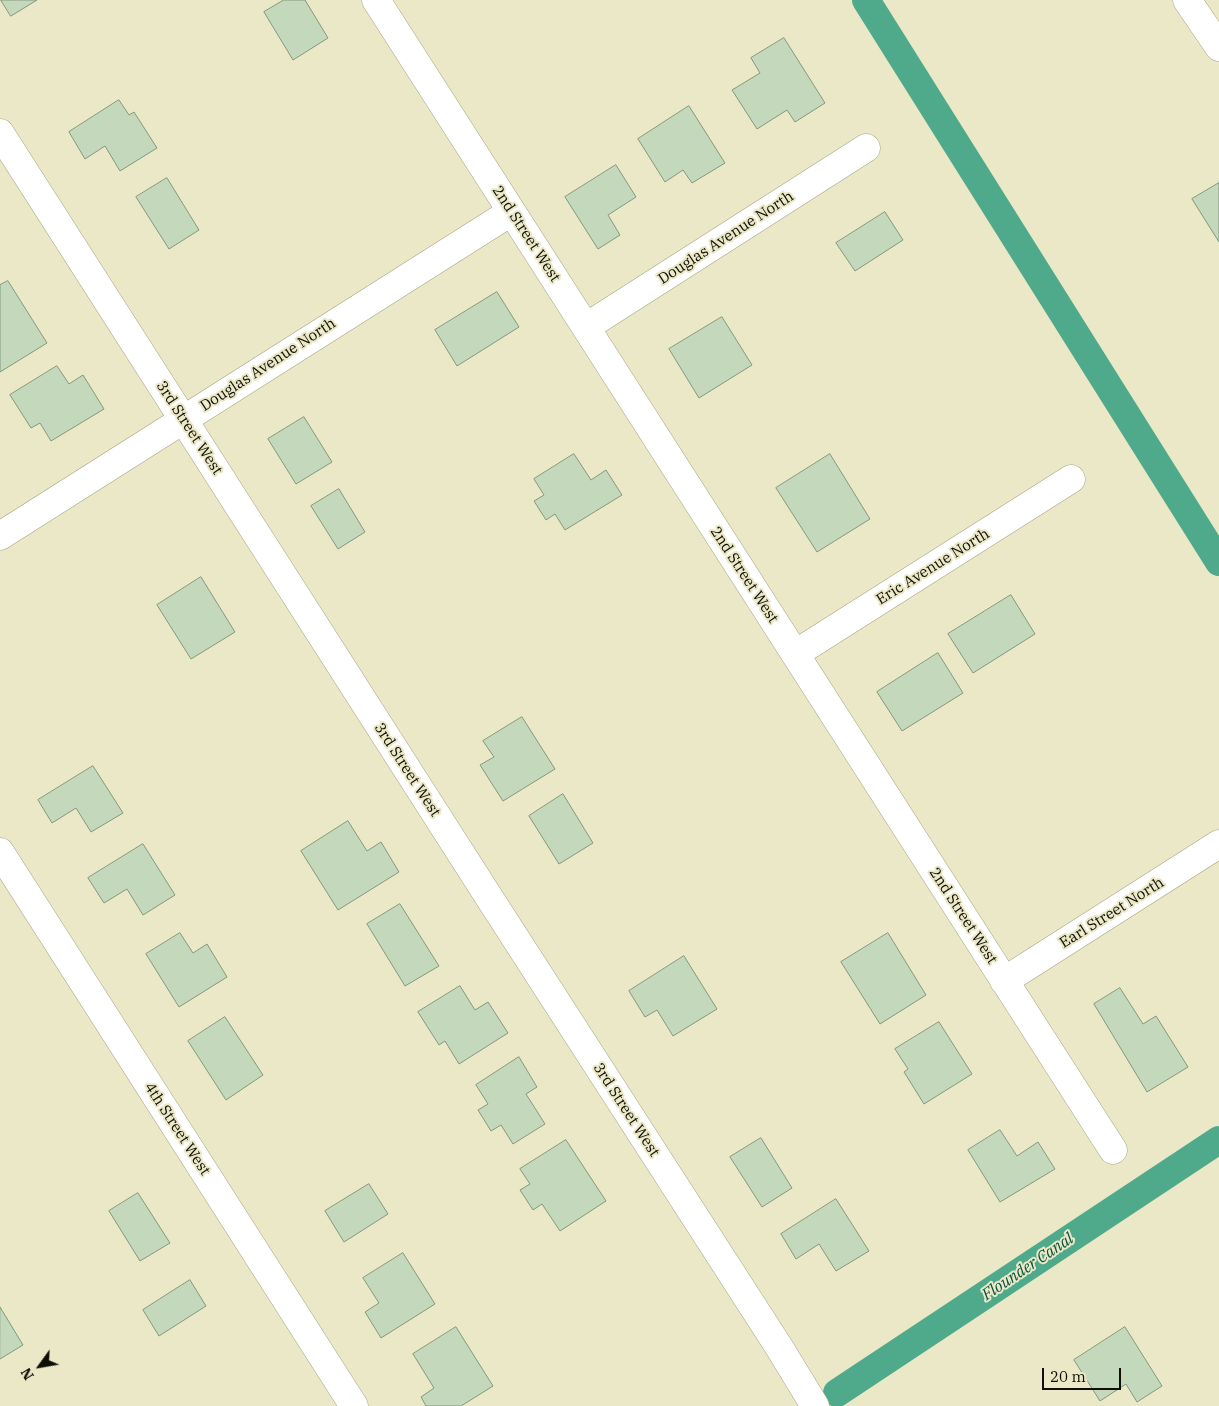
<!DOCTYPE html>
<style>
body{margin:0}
#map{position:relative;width:1219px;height:1406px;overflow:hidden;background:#eae8c6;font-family:"IBM Plex Serif",serif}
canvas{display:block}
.north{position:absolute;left:15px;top:1341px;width:50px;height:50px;-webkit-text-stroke:4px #eae8c6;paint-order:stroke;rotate:238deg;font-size:14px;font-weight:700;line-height:20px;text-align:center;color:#0f0e04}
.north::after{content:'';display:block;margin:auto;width:18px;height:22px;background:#0f0e04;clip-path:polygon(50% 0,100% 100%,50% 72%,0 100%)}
.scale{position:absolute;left:1042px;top:1368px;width:79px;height:22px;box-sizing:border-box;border:2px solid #0f0e04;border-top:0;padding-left:6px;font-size:15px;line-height:18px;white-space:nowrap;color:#0f0e04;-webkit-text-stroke:4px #eae8c6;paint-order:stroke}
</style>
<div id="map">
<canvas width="1219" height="1406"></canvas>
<div class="north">N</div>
<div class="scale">20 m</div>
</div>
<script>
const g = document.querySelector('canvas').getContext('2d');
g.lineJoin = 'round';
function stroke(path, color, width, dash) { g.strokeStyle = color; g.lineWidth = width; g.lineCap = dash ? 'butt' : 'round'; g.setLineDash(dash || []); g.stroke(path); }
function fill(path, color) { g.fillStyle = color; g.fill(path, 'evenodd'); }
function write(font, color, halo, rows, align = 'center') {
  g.font = font + ' "IBM Plex Serif",serif'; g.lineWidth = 4; g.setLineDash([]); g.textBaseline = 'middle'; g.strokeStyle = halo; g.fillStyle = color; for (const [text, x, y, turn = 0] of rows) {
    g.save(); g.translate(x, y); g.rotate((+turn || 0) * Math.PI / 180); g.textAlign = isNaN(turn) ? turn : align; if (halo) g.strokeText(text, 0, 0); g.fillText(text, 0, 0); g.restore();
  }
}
stroke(new Path2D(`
 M866,0L1219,562
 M837,1393L1219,1140`), '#4fa98b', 28);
const building = new Path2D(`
 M1,0H37L11,16Z
 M284,0H305L328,38L293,60L264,12Z
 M784,38L825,103L795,122L787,110L757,129L732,90L760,73L751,58Z
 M119,100L129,115L134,112L157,148L120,171L105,146L85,159L69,132Z
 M689,106L725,163L692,183L683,170L665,182L638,139Z
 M616,165L636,197L608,215L620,235L598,249L565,197Z
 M167,178L199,230L169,249L136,197Z
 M1219,183V242L1192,199Z
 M885,212L903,240L855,271L836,243Z
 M8,281L47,343L0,372V285Z
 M497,292L519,327L457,366L435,330Z
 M722,317L752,365L699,398L669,349Z
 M57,366L69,384L83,375L104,409L51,441L40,423L31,428L10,395Z
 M304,417L332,462L296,484L268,439Z
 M574,454L591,480L606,470L622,495L565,530L555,514L546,520L534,501L544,495L534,479Z
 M830,454L870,519L817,552L776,488Z
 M339,489L365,532L338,549L311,506Z
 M201,577L235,632L191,659L157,605Z
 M1011,595L1035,634L973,673L948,634Z
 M938,653L963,693L902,731L877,692Z
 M522,717L555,769L503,801L480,765L494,757L483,741Z
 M93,766L123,813L91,832L76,808L52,823L38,800Z
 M563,794L593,843L559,864L529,816Z
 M348,821L367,851L381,842L399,872L338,910L301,851Z
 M143,844L175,895L143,915L127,889L104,903L88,878Z
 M400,904L439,966L405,986L367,924Z
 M180,933L193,953L207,944L227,977L179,1007L146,954Z
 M888,933L926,995L880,1024L841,962Z
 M684,956L717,1009L673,1036L657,1010L645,1017L629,991Z
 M460,986L475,1010L488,1002L508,1033L459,1064L445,1041L439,1045L418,1012Z
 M1120,988L1143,1024L1156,1016L1188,1067L1147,1092L1094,1004Z
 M225,1017L263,1075L226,1100L188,1041Z
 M939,1022L972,1074L924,1104L904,1072L908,1069L895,1049Z
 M519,1057L537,1087L526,1094L545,1124L513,1144L501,1125L491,1131L478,1110L488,1104L476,1085Z
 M1000,1130L1017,1156L1038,1142L1055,1169L1000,1202L968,1150Z
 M761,1138L792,1188L762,1207L730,1157Z
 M566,1140L606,1201L560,1231L542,1204L533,1210L520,1190L530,1184L520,1169Z
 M369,1184L388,1214L344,1242L325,1211Z
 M138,1193L170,1243L140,1261L109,1211Z
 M836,1199L869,1251L836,1271L819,1244L796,1259L781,1234Z
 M403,1253L435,1304L381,1338L365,1312L379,1303L363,1278Z
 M190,1280L206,1306L159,1336L143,1310Z
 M0,1307L23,1345L0,1359Z
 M456,1327L493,1386L461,1406H426L421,1397L434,1388L413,1354Z
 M1125,1327L1162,1386L1137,1402L1126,1384L1100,1401L1074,1360Z`);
fill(building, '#c4d8bb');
stroke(building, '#84977c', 1);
const street = new Path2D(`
 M376,0L1113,1150
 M1187,0L1219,47
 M0,133L485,891L779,1347L815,1406
 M586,327L866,148
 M0,536L511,212
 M795,654L1071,479
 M0,852L354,1406
 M1004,981L1219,844`);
stroke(street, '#a8a585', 29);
stroke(street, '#fff', 28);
write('15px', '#0f0e04', '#eae8c6', [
 ["2nd Street West",526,234,57],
 ["Douglas Avenue North",726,238,-33],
 ["Douglas Avenue North",268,365,-33],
 ["3rd Street West",189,428,57],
 ["Eric Avenue North",933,567,-32],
 ["2nd Street West",744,575,57],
 ["3rd Street West",407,770,57],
 ["Earl Street North",1112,913,-32],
 ["2nd Street West",963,916,57],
 ["3rd Street West",626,1110,57],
 ["4th Street West",177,1129,57]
]);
write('italic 16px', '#05533f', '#eae8c6', [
 ["Flounder Canal",1028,1267,-34]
]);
</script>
